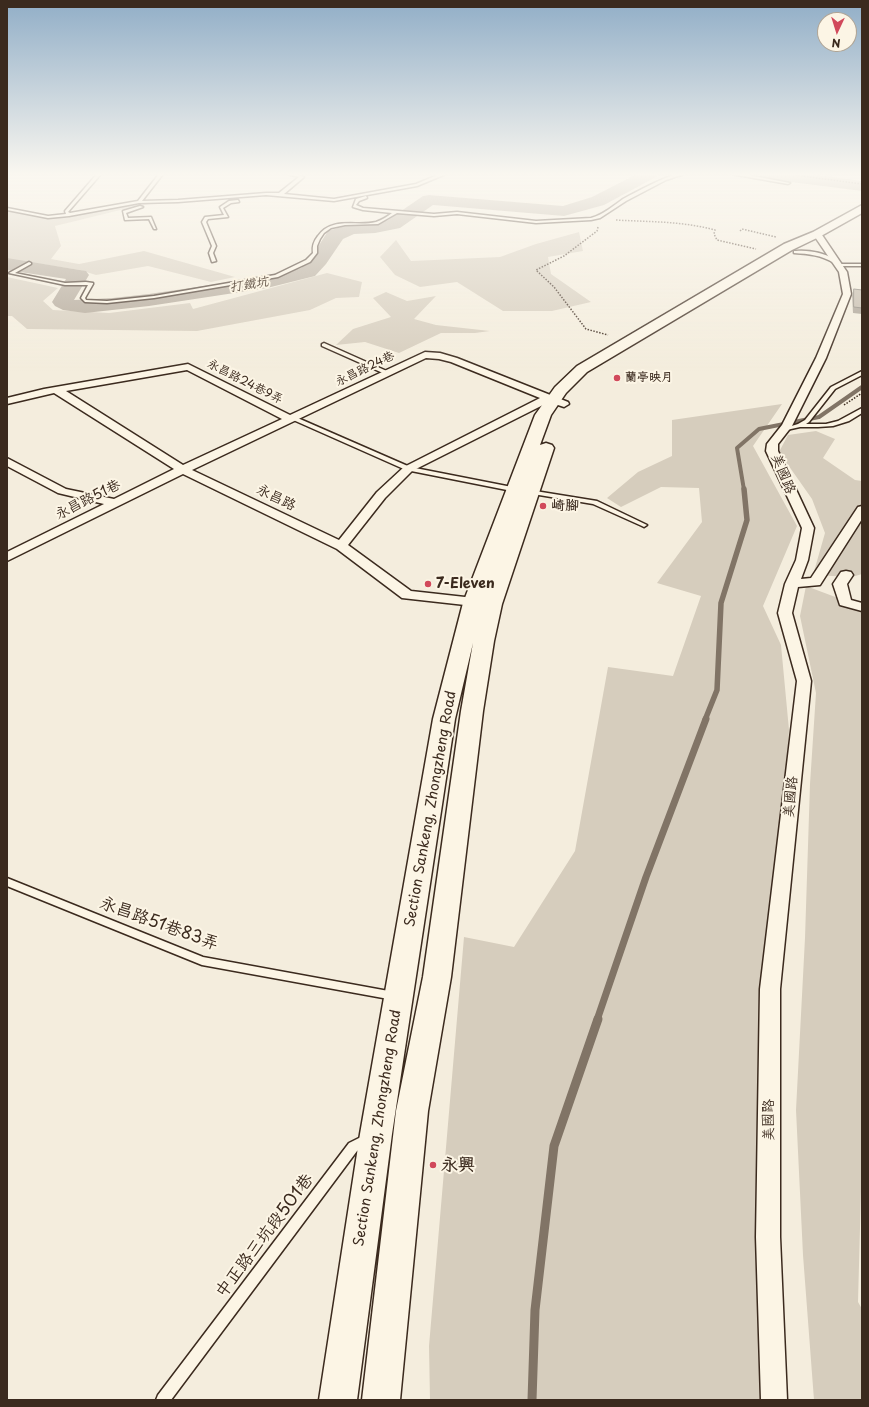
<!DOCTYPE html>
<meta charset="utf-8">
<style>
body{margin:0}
#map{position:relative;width:869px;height:1407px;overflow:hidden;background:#f4eddd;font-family:"Playpen Sans",sans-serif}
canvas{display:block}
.frame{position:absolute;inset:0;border:8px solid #3b2a1e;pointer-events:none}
.north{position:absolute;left:817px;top:12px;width:40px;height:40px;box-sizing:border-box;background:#fcf5e5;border:1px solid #afa495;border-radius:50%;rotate:184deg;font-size:11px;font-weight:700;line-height:16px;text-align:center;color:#3b2a1e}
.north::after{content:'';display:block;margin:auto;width:14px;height:18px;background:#d1495b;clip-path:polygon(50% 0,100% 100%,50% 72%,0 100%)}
</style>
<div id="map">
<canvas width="869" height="1407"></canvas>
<div class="frame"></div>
<div class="north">N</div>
</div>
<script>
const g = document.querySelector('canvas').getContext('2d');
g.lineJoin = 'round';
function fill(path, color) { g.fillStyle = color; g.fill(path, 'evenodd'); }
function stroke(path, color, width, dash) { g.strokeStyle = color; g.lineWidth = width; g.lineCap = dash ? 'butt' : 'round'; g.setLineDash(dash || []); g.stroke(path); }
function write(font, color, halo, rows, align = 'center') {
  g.font = font + ' "Playpen Sans","LXGW WenKai TC",sans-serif'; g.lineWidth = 4; g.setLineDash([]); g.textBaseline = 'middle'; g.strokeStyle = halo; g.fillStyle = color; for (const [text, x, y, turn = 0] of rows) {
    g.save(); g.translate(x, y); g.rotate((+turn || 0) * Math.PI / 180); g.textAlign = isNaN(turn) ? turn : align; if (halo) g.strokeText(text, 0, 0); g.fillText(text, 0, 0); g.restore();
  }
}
fill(new Path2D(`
 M156,202L159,203L133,207L55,226L61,246L51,259L79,264L144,251L235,277L211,282L148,266L96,275L80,270L7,259V210L49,218H66L121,206Z
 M579,232L583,251L548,257L551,274L591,302L552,311H503L457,282L420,287L395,275L380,257L396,240L411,261L500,257L536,244Z
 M327,273L362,282L359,297L336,298L310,310L197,331L27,329L12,316H7V277L58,288L43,301L53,310L109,313L190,303L193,309Z
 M386,292L407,301L436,296L414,319L436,325L490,331L475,333H441L399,353L365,342L336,345L353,329L391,317L373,298Z
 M782,404L753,446L797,526L763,606L781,645L789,730L756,1229L781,1400H430L429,1346L464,937L514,947L575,851L608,667L673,676L701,596L657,583L702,522L699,488L661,487L621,507L607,498L638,472L672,456V420Z
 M816,431L835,439L823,458L855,480L862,481V574L852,577L813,575L825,533L812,499L779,452L788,435Z
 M806,586L862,607V1154L858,1302L862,1309V1400H814L803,1255L796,1110L805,938L810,784L816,693L800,616Z`), '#d6cdbd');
stroke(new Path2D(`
 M744,490L737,448L759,429L819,417L862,387`), '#817466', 4);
stroke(new Path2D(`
 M705,720L717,690L721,603L747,520L744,489`), '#817466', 5.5);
stroke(new Path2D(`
 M597,1020L646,877L706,719`), '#817466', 7);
stroke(new Path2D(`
 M532,1400L535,1310L554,1146L598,1019`), '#817466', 9);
fill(new Path2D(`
 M637,174H658L656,177L604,205L564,216L433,205L400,228L375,233L354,234L343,239L326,264L315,276L267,288L149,306L85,313L63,310L55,306L52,302L66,279L7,270V258L86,271L89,275L74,300L113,298L149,294L231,282L290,271L301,268L309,261L328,231L351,224L375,223L388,220L423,196L429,195L563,206L592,197Z
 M759,174H810L862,181V191L767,179L761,177Z`), '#b0a596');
const service = new Path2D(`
 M97,174H101L68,212L70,213L138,201L159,174H163L142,201L178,200L266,193H279L299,177L287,174H296L304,177L284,194L334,199L416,184L440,174H446L417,186L334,201L266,195L178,202L139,203L69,216L48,218L7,210V208L48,216L66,214L65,211Z
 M676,174H684L666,180L626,201L600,218L591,220L536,223L457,214L434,216L397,213L378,224L345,225L331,228L324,233L320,239L317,246V253L310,262L278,277L154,298L107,303L85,302L81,298L88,285H65L9,273L29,262L31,263V264L15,273L65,283L86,282L93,283V284L85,298L86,300L107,301L154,296L275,275L306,260L313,253C312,246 314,241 318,236C332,216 357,227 376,222C382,220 388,216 392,213L363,210L353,207L356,199L366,196L367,198L359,201L356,205L363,208L434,214L457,212L536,221L591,218C603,215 613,206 623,199C640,190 658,180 676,174Z
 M731,174H743L790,183L788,184Z
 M238,200L239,202L231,203L223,208L228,217L208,219L206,222L216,246L213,253L216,261L212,262L209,253L212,246L202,222L205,217L224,215L220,207L229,201Z
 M140,206L143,207L126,213L128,218L151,217L156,229H154L149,219L125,220L123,211Z
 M796,251C810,250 827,253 838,262L834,263C821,255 809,254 794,253V251Z
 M839,264H862V266H837V265Z
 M324,343L389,372L390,373L385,374L322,346V344Z
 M862,371V375L835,389L809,422L806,424H826L838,421L862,408V413L849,421L833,426L818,427H800L782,431V429L798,424L805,420L831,387Z
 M293,416L410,467L517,488L520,490L517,492L406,470L291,419V417Z
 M529,490L597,501L647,525L644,527L642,526L593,504L527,493V491Z
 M7,878L203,957L394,992L398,993L399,996L398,999L394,1000L202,965L7,886Z
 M367,1134L371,1135L373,1139L371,1143L357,1151L171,1400H156L158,1395L349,1143Z`);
const minor = new Path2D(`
 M814,232H820L847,272L851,294L826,358L792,426L778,444V451L814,528L808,560L801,579L811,578L858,507L862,506V519L820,585L798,587L792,613L811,681L780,989V1237L787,1400H761L756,1237L760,989L797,681L778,613L785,584L796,560L802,528L766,451L767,444L782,425L816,358L843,294L839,272L813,234Z
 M425,352L440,353L457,358L568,402L569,404L564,407L549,402L412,471L385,498L348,545L411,591L483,599L488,600L490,603L488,606L483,607L402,598L337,549L183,474L7,561V552L104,504L58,493L7,466V458L66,489L114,499L174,469L54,393L7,404V398L44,389L188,364L290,415ZM426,358L439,359L451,362L540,398L404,467L377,492L339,540L192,470ZM187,370L282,419L183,465L66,391Z
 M846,571L851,572L853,575L847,584L851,600L862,603V611L840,605L833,584L841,572Z`);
const primary = new Path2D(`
 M862,205V213L821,236L792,250L587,372L566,393L551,415L540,445L546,443L552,445L554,448L502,604L494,641L483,711L451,977L428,1111L400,1400H362L396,1111L423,977L461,711L473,643L455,719L392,1134L357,1400H319L360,1134L433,719L463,603L535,415L555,387L577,366L784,244L813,232Z`);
stroke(service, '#3b2a1e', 3);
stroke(minor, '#3b2a1e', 3);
stroke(primary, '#3b2a1e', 3);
stroke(new Path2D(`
 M795,175L862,184
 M616,220C649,222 682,221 715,230L714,234L717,240L756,249
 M598,227L597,231L564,256L536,270L554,287L586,329L608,335
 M740,231L742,229L776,237
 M844,405L862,393`), '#3b2a1e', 1.5, [1.5, 1.5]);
fill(service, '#fcf5e5');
fill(minor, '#fcf5e5');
fill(primary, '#fcf5e5');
fill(new Path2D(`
 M854,289L862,290V314L853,313L852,295Z`), '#a89f92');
const building = new Path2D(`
 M854,289L862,290V308L854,307Z`);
fill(building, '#c3b9aa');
stroke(building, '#888277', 1);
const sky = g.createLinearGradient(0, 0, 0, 371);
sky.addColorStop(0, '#91aec7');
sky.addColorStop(0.47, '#faf7f0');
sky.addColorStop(1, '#faf7f000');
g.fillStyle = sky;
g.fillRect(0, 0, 869, 371);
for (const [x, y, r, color] of [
 [617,378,4,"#d1495b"],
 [543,506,4,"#d1495b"],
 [428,584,4,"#d1495b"],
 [433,1165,4,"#d1495b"]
]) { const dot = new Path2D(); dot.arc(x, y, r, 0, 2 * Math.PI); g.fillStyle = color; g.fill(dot); stroke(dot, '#fcf5e5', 1.5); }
write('12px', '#3b2a1e', '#fcf5e5', [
 ["永昌路24巷",365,369,-26],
 ["永昌路24巷9弄",245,382,27]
]);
write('bold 12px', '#3b2a1e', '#fcf5e5', [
 ["蘭亭映月",625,378]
], 'left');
write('italic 13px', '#645548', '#fcf5e5', [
 ["打鐵坑",249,285,-9]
]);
write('14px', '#3b2a1e', '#fcf5e5', [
 ["美國路",783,474,68],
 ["永昌路",276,498,26],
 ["永昌路51巷",88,500,-27],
 ["美國路",791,797,-84],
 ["Section Sankeng, Zhongzheng Road",431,809,-80],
 ["美國路",769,1120,-90],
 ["Section Sankeng, Zhongzheng Road",378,1128,-81]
]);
write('bold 14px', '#3b2a1e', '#fcf5e5', [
 ["崎腳",551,506],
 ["7-Eleven",436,584]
], 'left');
write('17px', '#3b2a1e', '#fcf5e5', [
 ["永昌路51巷83弄",159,924,20],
 ["中正路三坑段501巷",265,1236,-53]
]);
write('bold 17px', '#3b2a1e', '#fcf5e5', [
 ["永興",441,1165]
], 'left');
</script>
